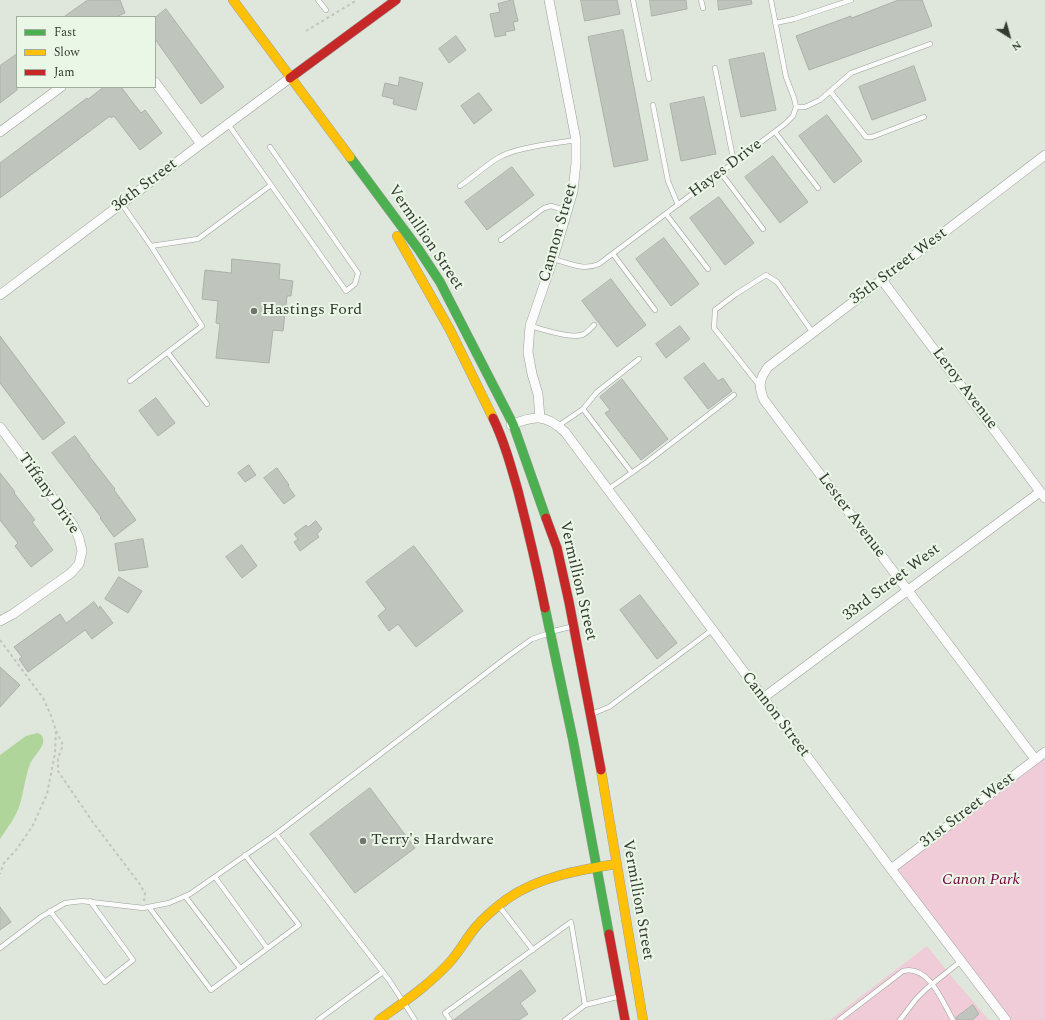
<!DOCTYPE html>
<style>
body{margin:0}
#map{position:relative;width:1045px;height:1020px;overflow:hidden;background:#dfe6dc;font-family:Spectral,serif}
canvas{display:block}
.legend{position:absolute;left:16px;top:16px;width:140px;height:72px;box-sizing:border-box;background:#ebf7e6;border:1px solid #a1ab9e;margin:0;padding:5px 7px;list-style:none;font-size:12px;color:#333831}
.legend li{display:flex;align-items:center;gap:8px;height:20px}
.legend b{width:20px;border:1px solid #a1ab9e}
.north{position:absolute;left:989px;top:16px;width:40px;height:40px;-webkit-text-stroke:3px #ebf7e6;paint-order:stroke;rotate:143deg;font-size:11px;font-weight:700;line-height:16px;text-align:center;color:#333831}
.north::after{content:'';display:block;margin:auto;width:14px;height:18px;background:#333831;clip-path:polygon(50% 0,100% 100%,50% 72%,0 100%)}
</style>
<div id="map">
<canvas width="1045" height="1020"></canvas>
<ul class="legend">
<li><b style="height:5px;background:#4caf50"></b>Fast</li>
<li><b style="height:5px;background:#ffc107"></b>Slow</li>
<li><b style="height:5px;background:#c62828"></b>Jam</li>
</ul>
<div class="north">N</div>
</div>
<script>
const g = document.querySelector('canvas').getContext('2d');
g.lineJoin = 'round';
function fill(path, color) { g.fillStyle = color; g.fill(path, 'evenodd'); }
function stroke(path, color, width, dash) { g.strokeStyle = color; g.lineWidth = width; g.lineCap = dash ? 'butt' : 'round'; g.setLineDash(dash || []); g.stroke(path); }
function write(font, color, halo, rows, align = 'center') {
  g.font = font + ' Spectral,serif'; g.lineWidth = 4; g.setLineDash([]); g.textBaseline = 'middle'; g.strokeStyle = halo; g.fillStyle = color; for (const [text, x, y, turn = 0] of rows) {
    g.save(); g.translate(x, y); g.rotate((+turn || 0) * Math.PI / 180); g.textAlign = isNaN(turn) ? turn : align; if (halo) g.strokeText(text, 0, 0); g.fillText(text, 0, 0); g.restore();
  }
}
fill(new Path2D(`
 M1042,754L1045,758V1020H1006L891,869Z
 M927,946L947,971L989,1020H830Z`), '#efccd7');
fill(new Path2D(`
 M37,733C42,734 44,738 43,743C41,750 33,757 30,764C25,777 24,791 20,804C16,817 8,827 0,839V755L26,736Z`), '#afd59b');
const building = new Path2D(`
 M88,0H120L125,13L116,17H64Z
 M513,0L518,21L513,22L515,30L505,32L506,35L495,37L490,14L500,12L498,4Z
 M581,0H617L620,14L585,21Z
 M650,0H686L687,9L652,16Z
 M718,0H751L752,4L719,10Z
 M899,0H922L932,26L809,70L796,36L851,16V18Z
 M166,9L224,87L201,104L155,39V18Z
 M623,30L648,160L614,167L588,37Z
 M456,36L466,50L449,63L439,49Z
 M764,53L776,110L741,117L729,60Z
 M17,54V90L0,103V66Z
 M914,66L926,100L872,120L859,87Z
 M400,77L423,83L416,110L393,104L394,99L382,96L385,83L398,86Z
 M104,87H121L141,113L145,110L162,133L140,150L114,116L111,118L110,116L0,198V163L87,98L88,99Z
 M479,93L492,110L474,124L461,106Z
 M704,97L716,154L681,161L670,104Z
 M827,115L862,161L834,183L799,136Z
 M773,156L808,202L780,223L745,177Z
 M512,167L534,195L487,230L465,202Z
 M719,197L754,243L725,265L690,218Z
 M664,238L699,284L671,306L636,259Z
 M232,259L280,264L279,279L293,281L291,296H287L283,331L273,330L269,363L216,358L220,324L216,323L218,301L202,299L205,270L231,273Z
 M611,279L646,325L617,347L582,301Z
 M680,326L690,339L666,358L656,344Z
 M0,336L65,423L43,440L0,383Z
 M704,363L718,381L723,378L732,391L708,409L684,378Z
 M622,379L668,439L641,460L605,413L610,410L600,397Z
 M156,398L175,423L158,436L139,411Z
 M75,436L90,456H89L115,489L114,490L136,520L114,537L100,518L101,517L52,453Z
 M249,465L256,475L245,482L238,473Z
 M277,468L289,485L288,486L295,496L284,504L264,478Z
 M0,473L15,492L14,493L35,520L32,522L53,550L31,567L15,546L18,543L0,520Z
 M316,521L322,529L317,534L319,537L300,551L294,542L298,539L294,534L306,525L308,527Z
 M143,539L148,567L119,571L115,544Z
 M242,545L257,566L242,578L226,557Z
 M414,546L463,611L416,647L398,624L389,631L378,616L386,609L366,582Z
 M119,577L142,591L128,613L105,599Z
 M640,595L677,643L657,659L620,610Z
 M94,602L99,609L100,606L113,623L92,639L85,630L28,672L19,659L22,657L14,647L60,614L66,623Z
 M0,667L20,685L0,707Z
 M370,788L415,848L355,893L310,834Z
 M0,907L11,922L0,930Z
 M521,970L536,991L520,1003L528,1014L519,1020H454Z
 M973,1005L979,1014L972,1020H957L956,1018Z`);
fill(building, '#bfc4bd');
stroke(building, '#abb0a9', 1);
const lane = new Path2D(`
 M318,0L326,10
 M633,0L649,79
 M701,0L703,8
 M775,23L794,19L851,0
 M715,68L734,163
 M830,91L866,137H872L924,117
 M653,105L668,181L678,205
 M796,107H805L820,100L851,73L930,44
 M228,124L346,291L355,284L358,273L270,147
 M775,132L818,188
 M721,173L763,229
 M460,186C473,177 485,166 498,158C516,147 553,144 576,140
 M121,203L151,246L202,326L130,381
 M666,214L708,269
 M501,240L544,208L551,206L568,211
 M151,246L198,239L271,185
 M613,254L655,310
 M553,259C569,263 583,271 599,264L785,124L793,116L796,107L794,98L786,77L771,0
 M530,326C543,329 573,340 584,334C588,332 591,328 594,325
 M168,353L207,404
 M759,385L714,328L715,310L736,294L766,275L777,282L813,333
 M583,409L597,392L639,359
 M558,426L583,409L632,473
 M607,490L647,462L734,395
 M554,631L570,627
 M594,713L609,707L712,630
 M215,877L267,948
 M185,896L240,968
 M499,906L533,950
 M149,907L211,990L299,925L245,855
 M50,911L105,982L133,960L90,901
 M0,948L41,917L65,903L82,901L143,908L169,903L190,894L276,834
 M318,1020L383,972
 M415,1020L389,980L276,834L511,654L532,639L547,634
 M450,1020L445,1013L571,922L585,1005
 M565,1020L585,1005L617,997
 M839,1020L903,971C929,964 943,1003 953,1020
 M900,1020L916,999L926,989L961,961`);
const street = new Path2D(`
 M155,82L201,144
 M0,132L61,87
 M882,280L1045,498
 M0,295L201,144L290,78
 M540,418L538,394L532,374L528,352L530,326L553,259L573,191L576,163V140L549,0
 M511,425C534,415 546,414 565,432L891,869L1006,1020
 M0,427L73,525L79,538L82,551L79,564L71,573L13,614L0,621
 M763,698L1040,492
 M1035,759L764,400C758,386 759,380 768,367L1045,155
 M891,869L1045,752`);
const fast = new Path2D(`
 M350,157L419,250L440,282L513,424L546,518
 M545,608L573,740L609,934`);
const slow = new Path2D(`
 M233,0L350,157
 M397,236L450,330L493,418
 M601,770L643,1020
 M379,1020C404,1002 429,985 450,962C459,952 466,939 475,928C484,917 495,908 507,899C538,877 579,870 616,864`);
const jam = new Path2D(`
 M290,78L396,0
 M493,418C504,441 511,466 518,491C528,530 537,568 545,608
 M546,518L557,548L569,602L601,770
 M609,934L625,1020`);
stroke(lane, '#9ca19a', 5.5);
stroke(street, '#9ca19a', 10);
stroke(fast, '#9ca19a', 10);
stroke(slow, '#9ca19a', 10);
stroke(jam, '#9ca19a', 10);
stroke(new Path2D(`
 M306,31L357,0
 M0,640L43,698L50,713L56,730L55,753L47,794L32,827L16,850L4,863L0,874
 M56,731L63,745L58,758V771L92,821L139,883L145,893L144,901`), '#c1c4c1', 2, [3, 3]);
stroke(lane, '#fafbfa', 4.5);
stroke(street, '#fafbfa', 9);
stroke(fast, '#4caf50', 9);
stroke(slow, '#ffc107', 9);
stroke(jam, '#c62828', 9);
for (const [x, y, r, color] of [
 [254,311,4,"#6f756d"],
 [363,841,4,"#6f756d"]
]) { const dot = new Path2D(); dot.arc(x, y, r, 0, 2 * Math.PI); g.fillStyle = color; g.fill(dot); stroke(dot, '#ebf7e6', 1.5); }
write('16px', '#333831', '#ebf7e6', [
 ["Hayes Drive",726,169,-37],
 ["36th Street",145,186,-37],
 ["Cannon Street",559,233,-74],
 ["Vermillion Street",425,238,56],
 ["35th Street West",899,267,-37],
 ["Leroy Avenue",964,389,53],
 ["Tiffany Drive",48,494,55],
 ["Lester Avenue",851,516,53],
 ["Vermillion Street",577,581,77],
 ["33rd Street West",892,583,-37],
 ["Cannon Street",775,715,53],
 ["31st Street West",968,811,-37],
 ["Vermillion Street",637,900,80]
]);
write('16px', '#333831', '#ebf7e6', [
 ["Hastings Ford",262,311],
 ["Terry's Hardware",371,841]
], 'left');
write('italic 16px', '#710044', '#ebf7e6', [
 ["Canon Park",981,881]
]);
</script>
